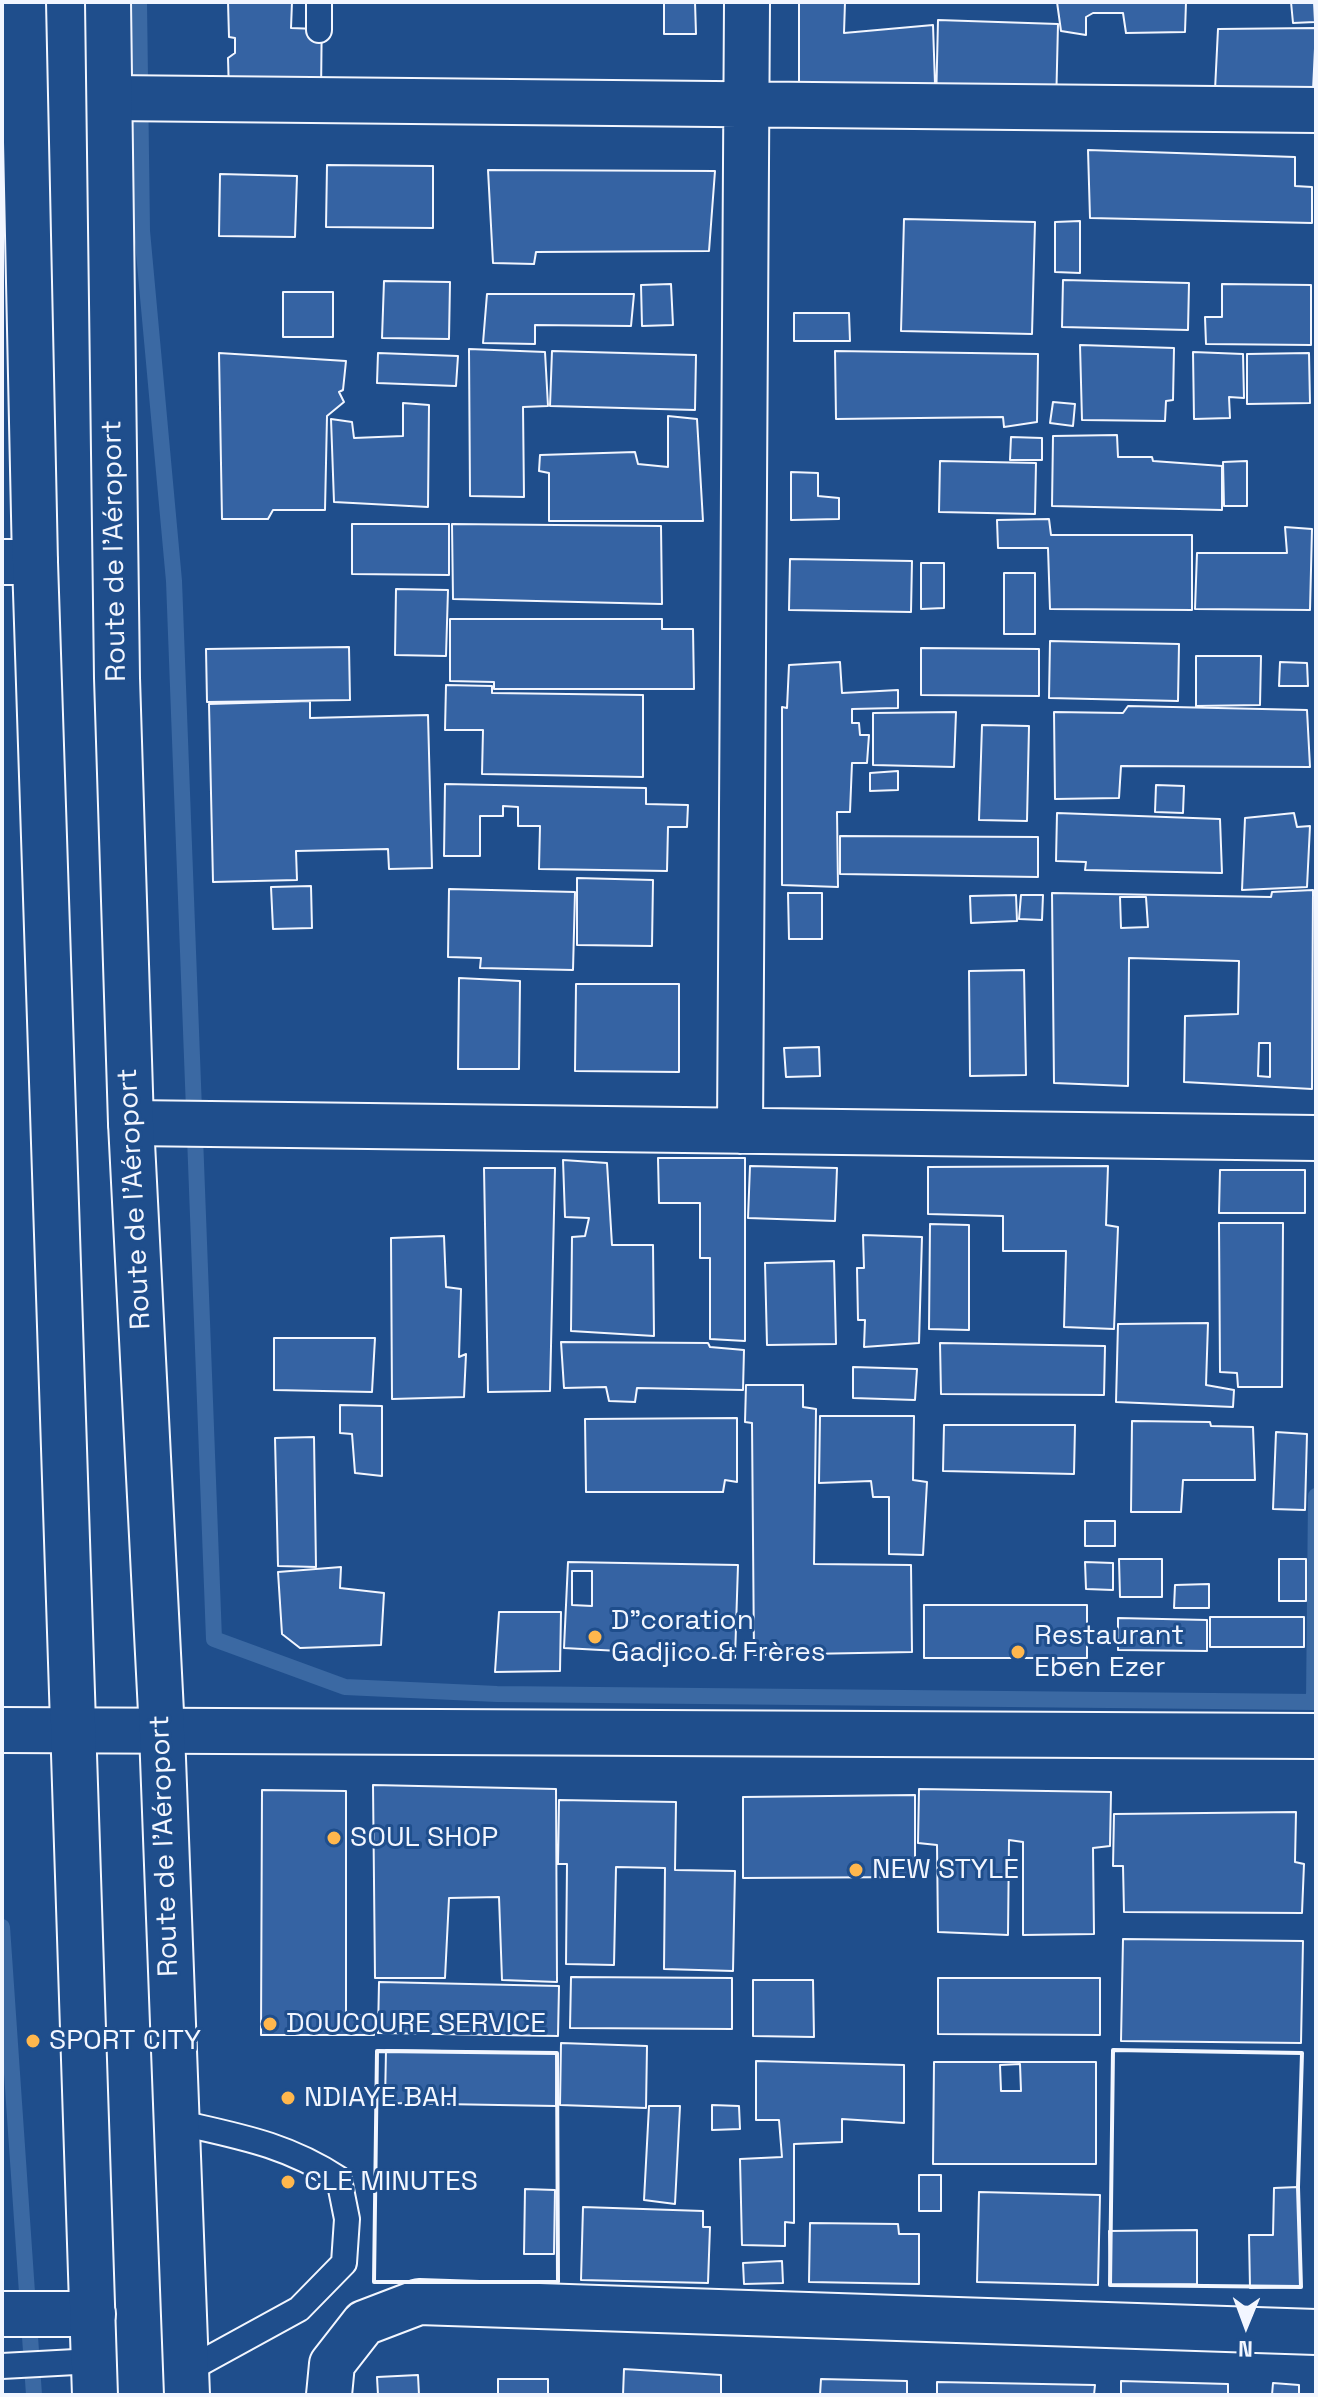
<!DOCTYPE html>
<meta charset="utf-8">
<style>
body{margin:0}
#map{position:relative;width:1318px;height:2397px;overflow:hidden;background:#1f4e8c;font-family:"Space Grotesk",sans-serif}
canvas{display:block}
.frame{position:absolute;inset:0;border:4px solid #f2f6ff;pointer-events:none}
.north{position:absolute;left:1206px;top:2285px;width:80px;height:80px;-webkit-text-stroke:6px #1f4e8c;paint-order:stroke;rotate:181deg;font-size:22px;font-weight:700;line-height:32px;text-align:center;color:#f2f6ff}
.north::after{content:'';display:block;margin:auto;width:28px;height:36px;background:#f2f6ff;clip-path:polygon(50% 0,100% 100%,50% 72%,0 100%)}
</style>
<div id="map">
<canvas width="1318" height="2397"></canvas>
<div class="frame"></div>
<div class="north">N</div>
</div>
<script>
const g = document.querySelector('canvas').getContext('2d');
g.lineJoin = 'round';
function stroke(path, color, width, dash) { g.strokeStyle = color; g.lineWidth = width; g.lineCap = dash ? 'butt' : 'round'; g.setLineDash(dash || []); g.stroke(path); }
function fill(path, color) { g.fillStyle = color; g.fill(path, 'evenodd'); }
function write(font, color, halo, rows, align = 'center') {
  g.font = font + ' "Space Grotesk",sans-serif'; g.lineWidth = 6; g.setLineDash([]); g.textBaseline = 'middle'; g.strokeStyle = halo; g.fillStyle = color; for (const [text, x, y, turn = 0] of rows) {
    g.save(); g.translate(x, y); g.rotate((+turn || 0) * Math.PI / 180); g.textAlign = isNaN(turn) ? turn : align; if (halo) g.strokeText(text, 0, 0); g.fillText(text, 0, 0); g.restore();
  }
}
stroke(new Path2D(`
 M139,2L142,231L174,581L214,1639L345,1687L497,1694L1314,1702L1316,1496
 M2,1927L34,2395`), '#3b69a3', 16);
const building = new Path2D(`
 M228,2H322L321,94L229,93L228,58L235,53V38L229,37ZM292,2L318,3L317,29L291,28Z
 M664,2H695L696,34H664Z
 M799,2H845L844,33L933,25L935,84L799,86Z
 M1057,2H1186L1185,32L1126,33L1123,13H1093L1086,17V35L1061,31Z
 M1291,2H1314L1315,22L1293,23Z
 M938,20L1058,24L1056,108L936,105Z
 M1316,28L1313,90H1215L1218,29Z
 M1088,150L1295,157V186L1312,187V223L1090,218Z
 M327,165L433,166V228L326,227Z
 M488,170L715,171L709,251L536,252L534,264L493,263Z
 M220,174L297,176L295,237L219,236Z
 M904,219L1035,222L1032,334L901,331Z
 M1080,221V273L1055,272V222Z
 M1063,280L1189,283L1188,330L1062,327Z
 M384,281L450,282L449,339L382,338Z
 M671,284L673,325L642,326L641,285Z
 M1222,284L1311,285V345L1206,344L1205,317H1222Z
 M283,292H333V337H283Z
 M487,294H634L631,326L535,325V344L483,343Z
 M794,313H849L850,341H794Z
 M1080,345L1174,348L1173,400L1166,401L1165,421L1082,420Z
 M469,349L545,352L548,406L523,407L524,497L470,496Z
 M552,351L696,355L695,410L550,406Z
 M835,351L1038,354L1037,422L1004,427L1003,417L836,419Z
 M1193,352L1243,354L1244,398L1229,397L1230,418L1194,419Z
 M219,353L346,361L343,390L339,392L344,402L327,416L325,510H273L268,519H222Z
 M378,353L458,356L456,386L377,383Z
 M1309,353L1310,403L1247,404V354Z
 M1053,402L1075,404L1073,426L1050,423Z
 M403,403L429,405L428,507L334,502L331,419L352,422L354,438L403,436Z
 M668,416L697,419L703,521H549V473L539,471L540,455L635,452L638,464L668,467Z
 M1117,435L1118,457H1152L1153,461L1222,466V510L1052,506L1053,436Z
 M1011,437L1042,438V460H1010Z
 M940,461L1036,463L1035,514L939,512Z
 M1247,461V506H1224L1223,462Z
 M791,472L818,473V496L839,498V519L791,520Z
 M1049,519L1051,535H1192V610L1050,609L1048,548H998L997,520Z
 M352,524H449V575L352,574Z
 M452,524L661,526L662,604L453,599Z
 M1285,527L1312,529L1310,610L1195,609L1197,553H1287Z
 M790,559L912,561L911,612L789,610Z
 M921,563H944V608L921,609Z
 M1004,573H1035V634H1004Z
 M396,589L448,590L446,656L395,655Z
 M450,619H662V629H693L694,689H494V682L450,681Z
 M1050,641L1179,644L1178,701L1049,698Z
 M349,647L350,700L207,702L206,649Z
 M921,648L1039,649V696L921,695Z
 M1196,656H1261L1260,705L1196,706Z
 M840,662L842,693L898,690V708L852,709V723H859L860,735H869L867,763H852L850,812H837L838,887L782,885V707L787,708L789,665Z
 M1280,662L1307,663L1308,686H1279Z
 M446,685L492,686V693L643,695V777L482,774L483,730H445Z
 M310,701V718L428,715L432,868L389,869L388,849L296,851L297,880L213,882L209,704Z
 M1128,706L1307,710L1310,767L1121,766L1119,798L1055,799L1054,712L1123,713Z
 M956,712L954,767L873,765V713Z
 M982,725L1029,726L1027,821L979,820Z
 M898,771V790L870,791V773Z
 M445,784L646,788V804L688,805L687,827H668L667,871L539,869L540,826H518V807L503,806V816H480V856H444Z
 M1156,785L1184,786L1183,813L1155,812Z
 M1057,813L1220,819L1222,873L1085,870L1086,862L1056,861Z
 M1294,813L1297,827L1310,826L1307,887L1242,890L1245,818Z
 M840,836L1038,837V877L840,874Z
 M577,878L653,880L652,946L577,945Z
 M311,886L312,928L273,929L271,887Z
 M449,889L575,892L573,970L480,968L481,958L448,957Z
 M1313,890L1312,1089L1184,1082L1185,1016L1238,1014L1239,961L1129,958L1128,1086L1054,1083L1052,893L1271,897L1272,892ZM1120,897H1146L1148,927L1121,928ZM1259,1043H1270V1077L1258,1076Z
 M788,893H822V939H789Z
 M1016,895L1017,921L971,923L970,896Z
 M1021,895H1043L1042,920L1019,919Z
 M1024,970L1026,1075L970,1076L969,971Z
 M459,978L520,981L519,1069H458Z
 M576,984H679V1072L575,1071Z
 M819,1047L820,1076L786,1077L784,1048Z
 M658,1158H745V1341L710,1339V1258H700V1203H659Z
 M563,1160L607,1163L612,1245H653L654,1336L571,1331L572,1237L585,1236L589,1218L565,1217Z
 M750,1166L837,1168L835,1221L748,1218Z
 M1108,1166L1106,1225L1118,1227L1114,1329L1064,1327L1066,1251H1003V1216L928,1214V1167Z
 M484,1168H555L550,1391L488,1392Z
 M1220,1170H1305V1213H1219Z
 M1219,1223H1283L1282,1387H1238L1237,1373L1220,1372Z
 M930,1224L969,1225V1330L929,1329Z
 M863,1235L922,1237L919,1343L864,1347L865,1320H858L857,1268H864Z
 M444,1236L446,1287L461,1289L459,1357L466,1354L464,1397L392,1399L391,1238Z
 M834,1261L836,1344L767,1345L765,1263Z
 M1208,1323L1206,1385L1234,1390L1233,1407L1116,1402L1118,1324Z
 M274,1338H375L372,1392L274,1390Z
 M561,1342L708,1343L710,1347L744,1350L743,1390L637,1388L635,1402L609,1401L606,1387L564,1388Z
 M940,1343L1105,1346L1104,1395L941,1394Z
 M853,1367L917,1369L915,1400L853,1398Z
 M746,1385H803V1407L816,1409L814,1564L911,1565L912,1652L754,1655L752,1423L745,1422Z
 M340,1405L382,1406V1476L355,1473L352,1434L340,1433Z
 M820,1416H914L913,1480L927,1482L923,1555L889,1554V1497H873L871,1481L819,1483Z
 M737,1418V1482L725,1480L723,1492H586L585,1419Z
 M1132,1421L1210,1422L1211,1426L1253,1427L1255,1480H1183L1181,1512H1131Z
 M944,1425H1075L1074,1474L943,1471Z
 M1276,1432L1307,1434L1305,1510L1273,1509Z
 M314,1437L316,1567L278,1566L275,1438Z
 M1085,1521H1115V1546H1085Z
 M1119,1559H1162V1597H1120Z
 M1279,1559H1306V1601H1279Z
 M568,1562L738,1565L735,1658L618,1657L619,1651L564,1648ZM572,1571H592V1606L572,1605Z
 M1085,1562L1113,1563V1590L1086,1589Z
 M341,1567L340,1588L384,1593L381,1645L300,1648L282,1634L278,1572Z
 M1209,1584V1608H1174L1175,1585Z
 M924,1605H1087V1658H924Z
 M499,1612H561L560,1671L495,1672Z
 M1210,1617H1304V1647H1210Z
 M1118,1618L1207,1620V1651L1118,1650Z
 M373,1785L556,1789L557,1982L502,1980L499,1897L449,1898L445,1978H375Z
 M919,1789L1111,1792L1110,1846L1093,1848L1094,1934L1023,1935V1842L1009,1840L1008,1935L938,1932L937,1845L918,1843Z
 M262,1790L346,1791V2015H375L374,2035H261Z
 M915,1795V1877L743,1878V1797Z
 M559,1800L676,1802L675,1870L735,1871L733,1971L664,1969L665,1868L616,1867L614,1965L566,1964L567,1864H558Z
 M1296,1812L1295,1862L1304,1864L1302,1913L1124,1912L1123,1866H1113L1114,1814Z
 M1123,1939L1303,1941L1301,2043L1121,2041Z
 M571,1977L732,1978V2029L570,2028Z
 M938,1978H1100V2035L938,2034Z
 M753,1980H813L814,2037L753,2036Z
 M379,1982L559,1986L558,2036L378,2033Z
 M561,2043L647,2046L646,2108L560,2105Z
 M386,2050L557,2053L556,2106L385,2103Z
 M756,2061L904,2065V2123L842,2119V2142L794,2144V2223L785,2222V2246L742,2245L740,2159L782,2157L779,2120H756Z
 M934,2062H1096V2164H933ZM1020,2064L1021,2091H1001L1000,2065Z
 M712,2105L739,2106L740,2129L712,2130Z
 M649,2106H680L675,2204L644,2200Z
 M919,2175H941V2211H919Z
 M1298,2187L1301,2287L1250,2288L1249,2235H1273L1274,2188Z
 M525,2189L555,2190L554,2254H524Z
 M979,2192L1100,2195L1098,2285L977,2282Z
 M583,2207L703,2211V2227H710L708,2283L581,2280Z
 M810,2223L898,2224L899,2234H919V2284L809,2282Z
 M1197,2230V2284L1110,2285L1109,2231Z
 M782,2261L783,2283L744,2284L743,2263Z
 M624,2369L721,2375V2395H623Z
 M418,2375L419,2395H378L377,2377Z
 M498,2379H548V2395H498Z
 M821,2379L907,2381V2395H820Z
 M1121,2381L1228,2384V2395H1121Z
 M937,2382L1095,2385L1094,2395H937Z
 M1273,2383L1299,2385V2395H1272Z`);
fill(building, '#3563a3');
stroke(building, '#f2f6ff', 2);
const lane = new Path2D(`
 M319,30V2
 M176,2122C237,2136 286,2144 339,2179L347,2219L344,2263L299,2309L186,2371
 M2,2366L94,2361`);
const street = new Path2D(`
 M110,98L1316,110
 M2,562H35
 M131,1123L1316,1138
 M740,1131L747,2
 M2,2314H93
 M329,2395L332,2364L364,2323L419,2302L1316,2332`);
const secondary = new Path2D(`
 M2,1730L1316,1736`);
const highway = new Path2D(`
 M23,2L35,562L95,2395
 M108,2L117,678L131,1123L162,1732L187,2395`);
stroke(lane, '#f2f6ff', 28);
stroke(street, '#f2f6ff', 48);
stroke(secondary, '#f2f6ff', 48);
stroke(highway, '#f2f6ff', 48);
stroke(lane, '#1f4e8c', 24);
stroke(street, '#1f4e8c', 44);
stroke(secondary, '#1f4e8c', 44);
stroke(highway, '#1f4e8c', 44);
stroke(new Path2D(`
 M1113,2050L1302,2053L1298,2187L1301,2287L1110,2285Z
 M377,2051L557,2053L558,2282H374Z`), '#f2f6ff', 4);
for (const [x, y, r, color] of [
 [595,1637,8,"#ffb74d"],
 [1018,1652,8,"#ffb74d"],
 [334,1838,8,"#ffb74d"],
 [856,1870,8,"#ffb74d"],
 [270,2024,8,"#ffb74d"],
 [33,2041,8,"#ffb74d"],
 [288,2098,8,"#ffb74d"],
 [288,2182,8,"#ffb74d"]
]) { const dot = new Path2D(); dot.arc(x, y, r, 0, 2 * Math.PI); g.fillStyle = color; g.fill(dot); stroke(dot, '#1f4e8c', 3); }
write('28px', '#f2f6ff', '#1f4e8c', [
 ["Route de l'Aéroport",115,551,-91],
 ["Route de l'Aéroport",135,1199,-93],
 ["Route de l'Aéroport",165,1846,-92]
]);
write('28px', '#f2f6ff', '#1f4e8c', [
 ["D\"coration",611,1621],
 ["Gadjico & Frères",611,1653],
 ["Restaurant",1034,1636],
 ["Eben Ezer",1034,1668],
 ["SOUL SHOP",350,1838],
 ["NEW STYLE",872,1870],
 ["DOUCOURE SERVICE",286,2024],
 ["SPORT CITY",49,2041],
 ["NDIAYE BAH",304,2098],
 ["CLE MINUTES",304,2182]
], 'left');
</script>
